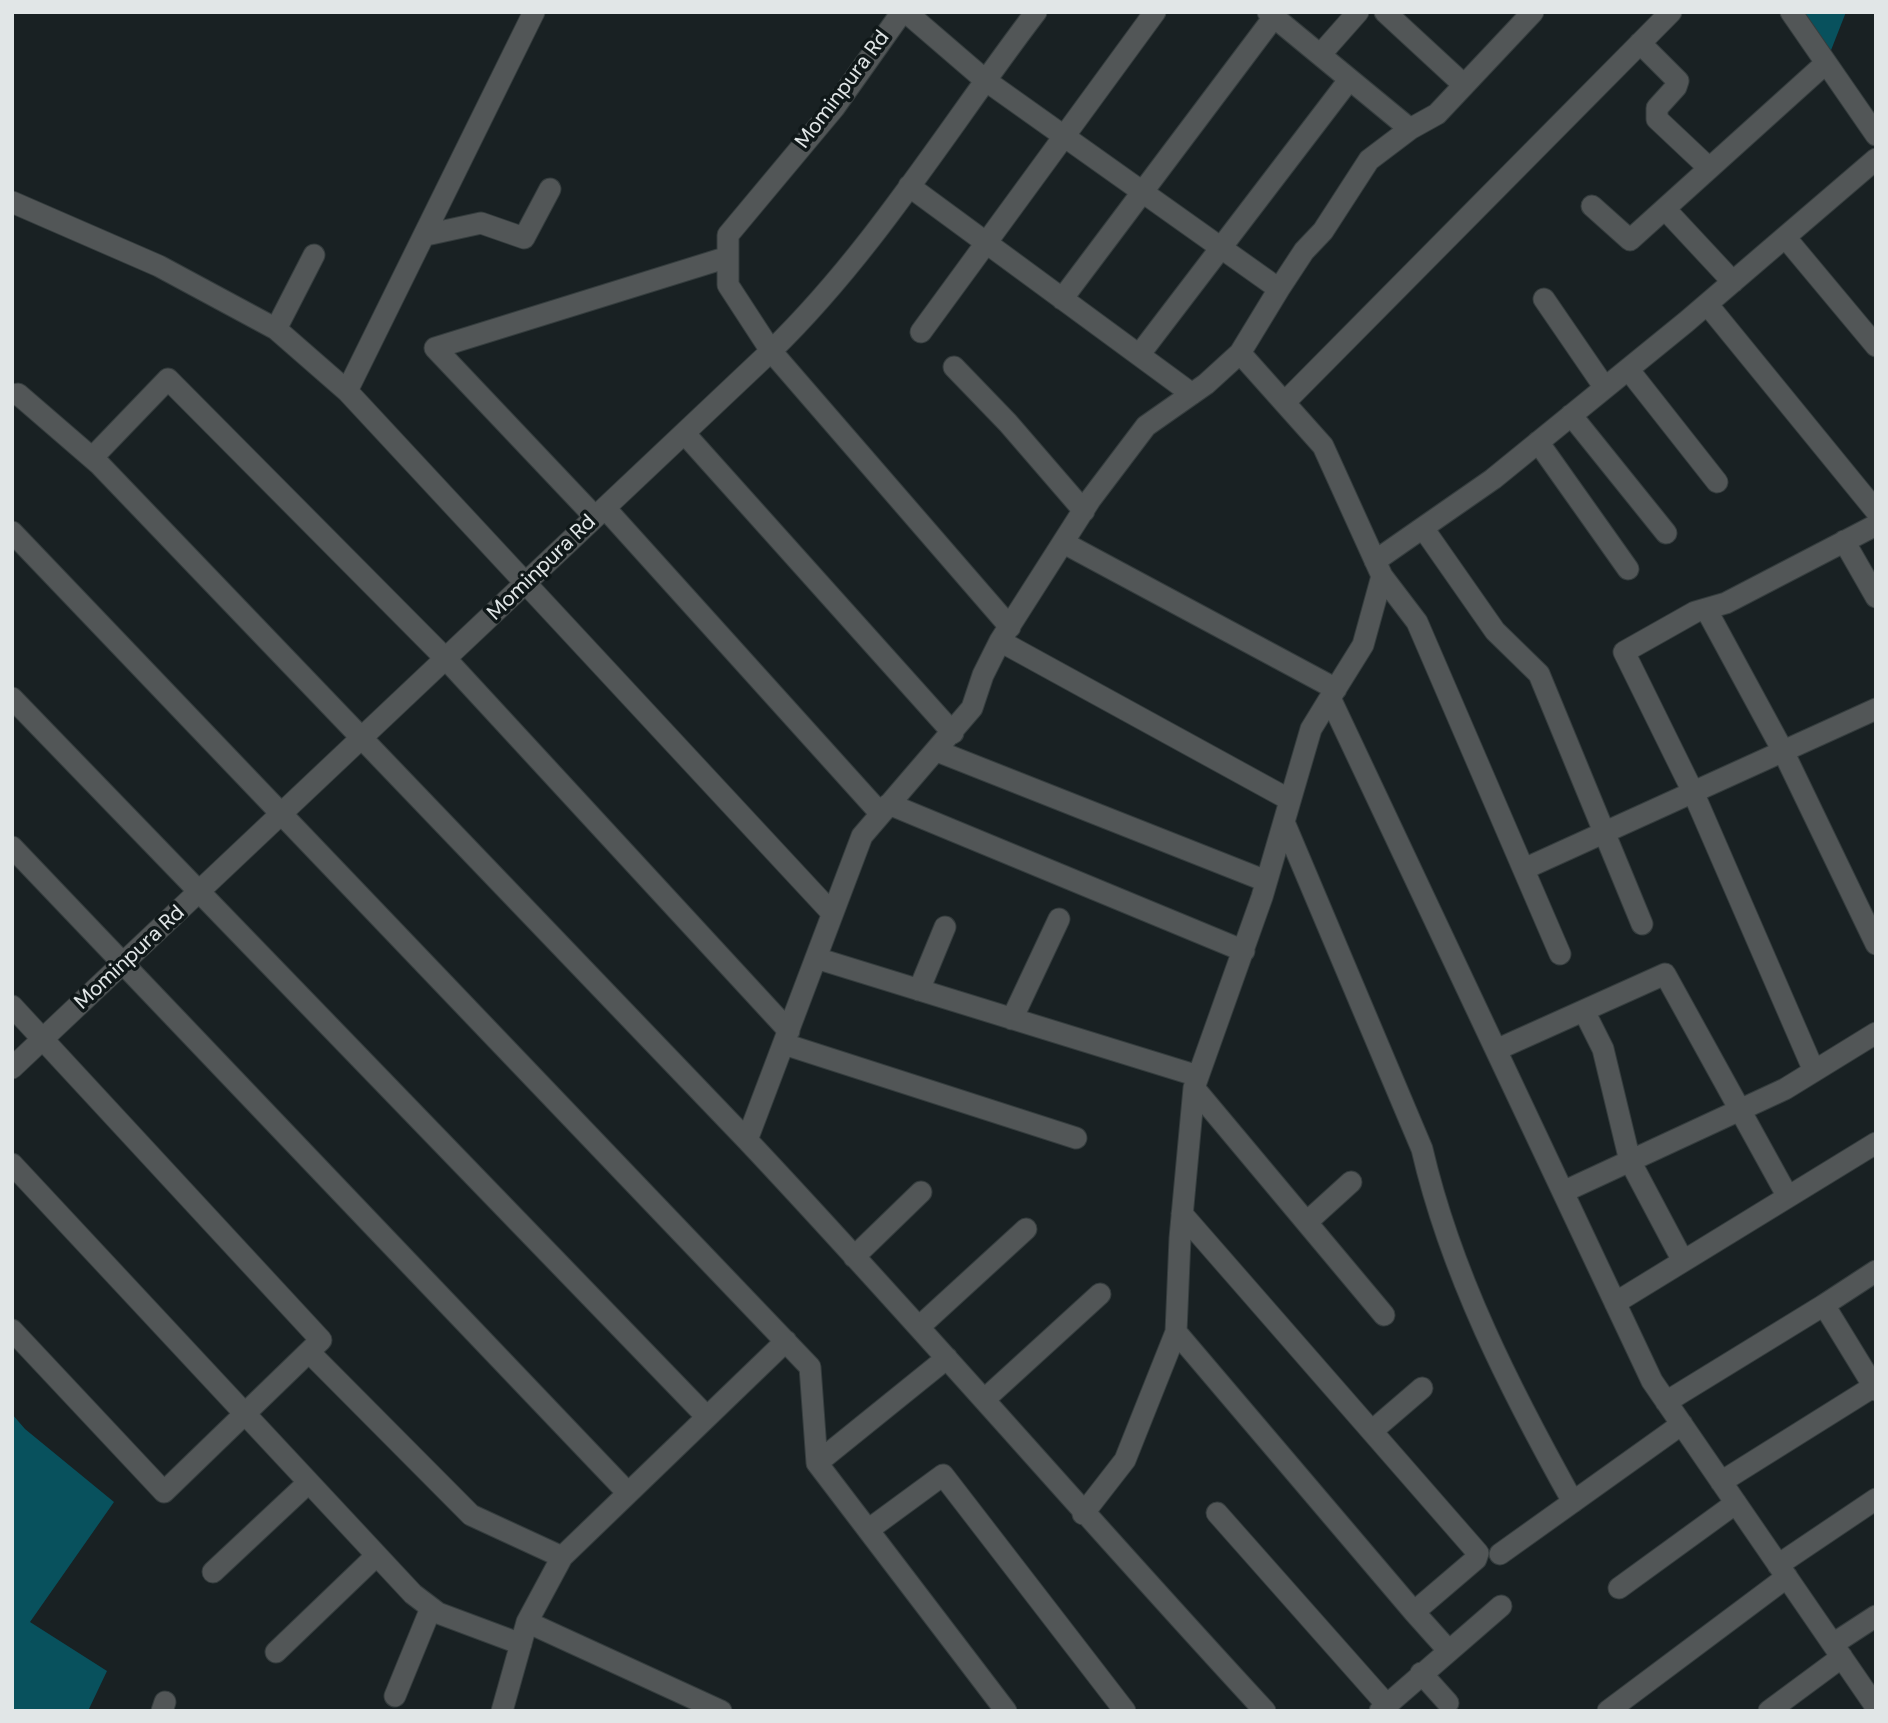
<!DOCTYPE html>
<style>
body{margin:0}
#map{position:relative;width:1888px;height:1723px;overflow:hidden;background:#192123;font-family:"DM Sans",sans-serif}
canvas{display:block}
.frame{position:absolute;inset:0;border:14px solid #e1e6e7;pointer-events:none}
</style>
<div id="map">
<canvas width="1888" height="1723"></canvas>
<div class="frame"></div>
</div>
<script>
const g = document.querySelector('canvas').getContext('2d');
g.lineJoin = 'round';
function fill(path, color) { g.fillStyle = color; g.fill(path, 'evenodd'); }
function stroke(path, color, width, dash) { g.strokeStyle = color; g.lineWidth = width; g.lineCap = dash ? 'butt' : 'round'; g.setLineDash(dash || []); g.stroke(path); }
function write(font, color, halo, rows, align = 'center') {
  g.font = font + ' "DM Sans",sans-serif'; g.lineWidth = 7; g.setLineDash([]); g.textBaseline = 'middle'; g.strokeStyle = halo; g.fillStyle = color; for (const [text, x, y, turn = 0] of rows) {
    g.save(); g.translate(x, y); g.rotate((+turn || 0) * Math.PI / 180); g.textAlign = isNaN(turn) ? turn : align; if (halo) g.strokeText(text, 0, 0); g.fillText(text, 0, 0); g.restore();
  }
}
fill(new Path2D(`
 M1791,12H1846L1826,63Z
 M12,1414L25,1429L114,1502L30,1622L107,1671L88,1711H12Z`), '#08515d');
const minor = new Path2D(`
 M906,12L985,80L1279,289L1240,353L1323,446L1382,576L1363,645L1330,698L1652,1381L1876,1707
 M1268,12L1410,129L1369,160L1323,231L1304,251L1279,289
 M1385,12L1464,85
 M1791,12L1876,135
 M1640,43L1678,81L1676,87L1657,108V119L1709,168
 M1320,55L1358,12
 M1410,129L1437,114L1533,12
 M909,186L1192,394
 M12,202L159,266L276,329L347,391L832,913
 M1592,206L1630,240L1826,63
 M1665,209L1733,282
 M426,235L481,223L524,238L550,189
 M1785,237L1876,346
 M1062,299L1274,17
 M1544,299L1605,388
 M1707,304L1876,511
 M276,329L314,255
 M921,332L1155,12
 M1139,355L1349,80
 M954,367L1008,423L1084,511
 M1628,369L1717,482
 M347,391L534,12
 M12,395L18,394L99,464C314,690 532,913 746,1139C923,1327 1090,1522 1265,1711
 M1285,402L1671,12
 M1571,415L1666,533
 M685,434L953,733
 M1538,442L1628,569
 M92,458L168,379L446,659L789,1031
 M605,508L881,814
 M595,517L435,348L728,257
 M1423,528L1495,631L1539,674L1642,924
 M12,532L810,1367L817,1463
 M1844,541L1876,597
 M1064,543L1336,689
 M1375,561L1493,479L1686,322L1876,159
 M1382,576L1417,622L1560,954
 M1706,609L1783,751L1876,944
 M1010,627L771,351C874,251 949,126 1036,12
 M1000,641L1290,800
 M12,698L707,1417
 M937,751L1266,881
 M889,804L1244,951
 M1284,822L1422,1149C1451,1274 1511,1391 1573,1502
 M12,847L628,1493
 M1524,869L1876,709
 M816,958L1198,1076
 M919,990L945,927
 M12,1006L321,1340L164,1492L12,1330
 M1584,1011L1603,1049L1630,1161L1683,1261
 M1012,1019L1059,919
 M784,1044L1076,1138
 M1496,1050L1665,974L1788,1197
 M12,1068L771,351L728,285V235L834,108L902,12
 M1814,1071L1693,792L1624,652L1695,612L1726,603L1876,525
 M1194,1088L1384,1315
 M747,1140L862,836L972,708L983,675L1000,641L1090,500L1146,426L1206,384L1240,353
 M12,1164L413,1594L438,1613L521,1644
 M1563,1192L1785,1089L1876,1033
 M1307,1222L1351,1182
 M854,1257L921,1192
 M1615,1303L1876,1143
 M1824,1305L1876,1271
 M919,1327L1026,1229
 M1176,1332L1414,1612L1476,1559L1478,1553L1182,1214
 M310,1353L471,1515L562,1557
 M947,1358L817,1463L1006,1711
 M985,1399L1100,1294
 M1666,1402L1824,1305L1876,1390
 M1372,1431L1422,1388
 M1721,1482L1876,1385
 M1217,1513L1387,1705
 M1083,1514L1125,1460L1176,1332L1180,1238L1194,1088L1262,897L1311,729L1330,698
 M868,1530L943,1475L1125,1711
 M1500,1554L1682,1424
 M1778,1565L1876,1499
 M213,1572L308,1483
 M1619,1588L1736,1503
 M1414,1612L1448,1650
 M527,1622L721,1711
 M1833,1644L1876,1616
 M276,1652L376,1556
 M1421,1673L1448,1703
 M395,1696L431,1608
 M162,1711L165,1702
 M502,1711L527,1622L562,1557L786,1341
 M1380,1711L1501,1606
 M1608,1711L1787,1577
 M1769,1711L1842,1657`);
stroke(minor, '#353d3e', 23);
stroke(minor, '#525657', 21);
write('21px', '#e1e6e7', '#101819', [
 ["Mominpura Rd",843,90,-53],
 ["Mominpura Rd",542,568,-44],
 ["Mominpura Rd",130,958,-43]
]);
</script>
